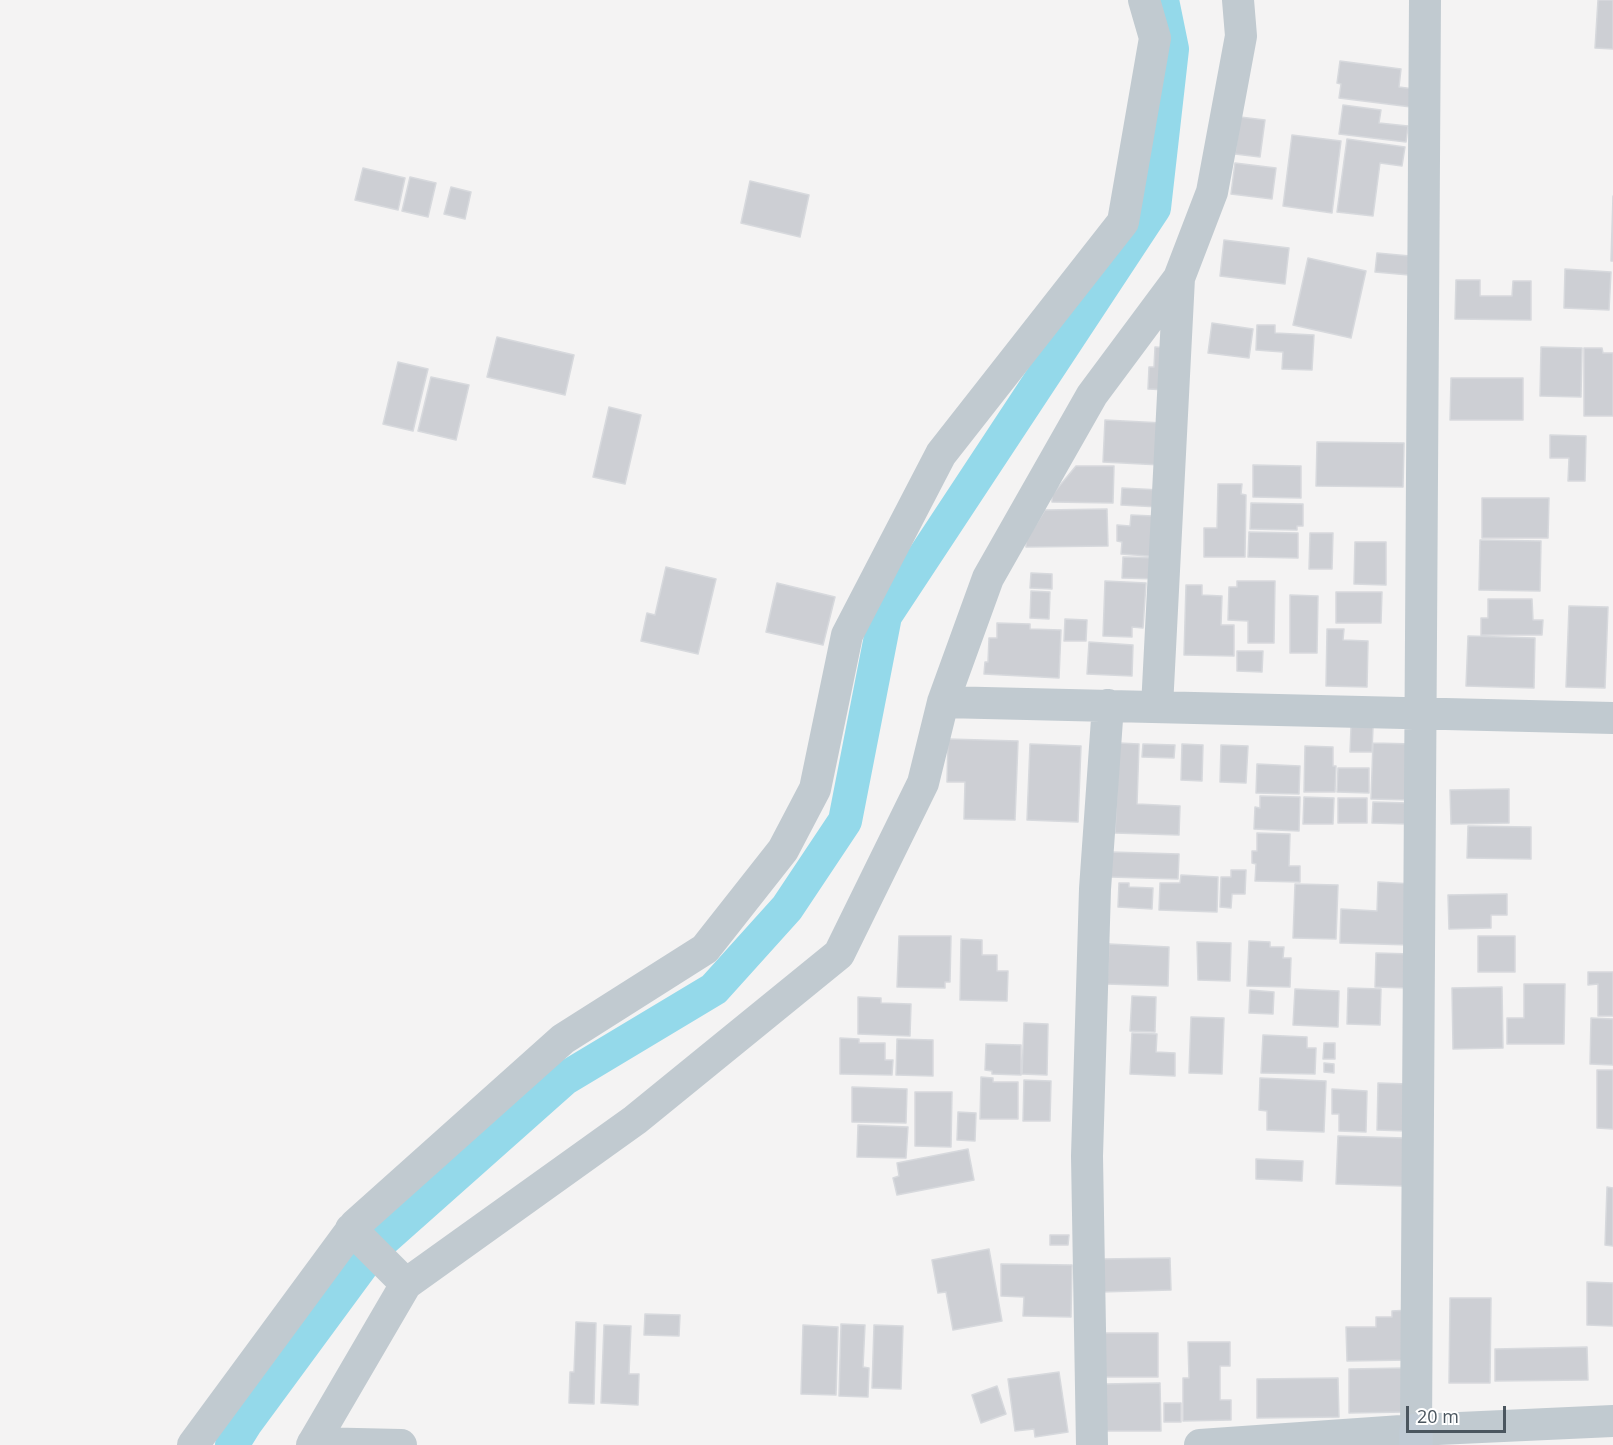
<!DOCTYPE html>
<style>
body{margin:0}
#map{position:relative;width:1613px;height:1445px;overflow:hidden;background:#f4f3f3;font-family:"Open Sans",sans-serif}
canvas{display:block}
.scale{position:absolute;left:1406px;top:1406px;width:100px;height:27px;box-sizing:border-box;border:3px solid #4b565f;border-top:0;padding-left:8px;font-size:18px;line-height:21px;white-space:nowrap;color:#4b565f;-webkit-text-stroke:4px #fff;paint-order:stroke}
</style>
<div id="map">
<canvas width="1613" height="1445"></canvas>
<div class="scale">20 m</div>
</div>
<script>
const g = document.querySelector('canvas').getContext('2d');
g.lineJoin = 'round';
function stroke(path, color, width, dash) { g.strokeStyle = color; g.lineWidth = width; g.lineCap = dash ? 'butt' : 'round'; g.setLineDash(dash || []); g.stroke(path); }
function fill(path, color) { g.fillStyle = color; g.fill(path, 'evenodd'); }
stroke(new Path2D(`
 M232,1445L245,1424L376,1246L564,1079L714,989L787,908L845,821L885,616L1154,208L1172,49L1162,0`), '#94d9ea', 34);
const building = new Path2D(`
 M1598,0H1613V49L1595,48Z
 M1340,61L1401,69L1399,87L1414,89L1411,107L1339,98L1341,84L1337,83Z
 M1343,105L1381,110L1379,123L1408,126L1406,142L1339,134Z
 M1240,117L1265,120L1260,157L1235,154Z
 M1292,135L1341,141L1332,213L1283,206Z
 M1347,139L1405,147L1402,166L1380,163L1373,216L1337,212Z
 M1235,163L1276,168L1272,199L1231,194Z
 M363,168L405,178L398,210L355,200Z
 M410,177L436,183L428,217L402,211Z
 M750,181L809,195L800,237L741,223Z
 M451,187L471,192L465,219L444,214Z
 M1613,196V261H1611Z
 M1224,240L1289,248L1285,284L1220,276Z
 M1377,253L1410,256L1409,275L1375,272Z
 M1308,258L1366,271L1351,338L1293,325Z
 M1565,269L1611,272L1609,310L1564,308Z
 M1456,280H1480V296H1512L1513,281H1531V320L1455,319Z
 M1212,323L1253,329L1249,358L1208,353Z
 M1257,325H1275V333L1314,335L1312,370L1282,369L1283,352L1256,350Z
 M497,337L574,355L565,395L487,377Z
 M1155,347L1170,348L1168,390L1148,389L1149,367H1154Z
 M1541,347L1582,348L1581,397L1540,396Z
 M1584,348H1602L1603,353H1613V416H1584Z
 M398,362L428,369L413,431L383,424Z
 M431,377L469,385L456,440L418,431Z
 M1451,378H1523V420H1450Z
 M609,407L641,415L625,484L593,477Z
 M1105,420L1163,423L1161,465L1103,462Z
 M1550,435L1586,436L1585,481H1568L1569,458H1550Z
 M1317,442L1404,443L1403,487L1316,486Z
 M1253,465L1301,466V498L1253,497Z
 M1076,466H1114L1113,503L1052,502V495Z
 M1218,484H1242L1241,494L1246,495L1245,557H1204V528H1217Z
 M1122,488L1160,490L1159,507L1121,505Z
 M1482,498H1549L1548,538H1482Z
 M1251,503L1303,504V526H1297V530L1250,529Z
 M1107,509L1108,546L1026,547V540L1045,510Z
 M1131,515L1153,516L1161,557L1121,554L1122,542L1117,541V525L1130,526Z
 M1249,532L1298,533V558L1248,557Z
 M1310,533H1333L1332,569H1309Z
 M1480,540L1541,541L1540,591L1479,590Z
 M1355,542H1386V585L1354,584Z
 M1123,557L1162,558L1160,579L1122,578Z
 M666,567L716,579L698,654L641,641L647,613L655,615Z
 M1031,573L1052,574V589L1030,588Z
 M1105,581L1146,583L1143,628L1132,627V637L1103,636Z
 M1237,581H1275L1274,643H1248V621L1228,620L1229,587H1237Z
 M777,583L835,597L823,645L766,632Z
 M1186,585H1202V595L1222,596L1221,625H1234V656L1184,655Z
 M1031,591L1050,592L1049,619L1030,618Z
 M1336,592H1382L1381,623H1336Z
 M1290,595L1318,596L1317,653H1290Z
 M1488,599H1532L1533,620H1543L1542,635H1481V618H1488Z
 M1569,606L1608,607L1605,688L1566,687Z
 M1065,619L1087,620L1086,641H1064Z
 M997,623L1030,624V629L1061,630L1059,678L984,674L985,662H988L989,638H997Z
 M1327,629H1344L1343,640L1368,641L1367,687L1326,686Z
 M1468,636L1535,638L1534,688L1466,686Z
 M1089,642L1133,645L1132,676L1087,674Z
 M1237,651H1263L1262,672L1237,671Z
 M1351,727H1373L1372,752H1350Z
 M948,739L1018,741L1015,820L964,819L965,782H947Z
 M1119,743L1139,744L1137,804L1180,806L1179,835L1115,833Z
 M1373,743L1414,744L1412,800L1371,799Z
 M1030,744L1081,746L1078,822L1027,820Z
 M1143,744L1175,745L1174,758L1142,757Z
 M1182,744L1203,745L1202,781L1181,780Z
 M1221,745L1248,746L1246,783L1220,782Z
 M1305,746L1333,747V766H1336L1335,792H1304Z
 M1257,764L1300,766L1299,794L1256,793Z
 M1338,768H1369V793L1337,792Z
 M1509,789V823L1451,824L1450,790Z
 M1260,796L1300,797L1299,831L1254,829L1255,807L1260,808Z
 M1304,797L1334,798L1333,824H1303Z
 M1338,798H1367V823H1338Z
 M1373,802L1409,803L1408,824L1372,823Z
 M1468,826L1531,827V859L1467,858Z
 M1257,833L1290,834L1289,866H1300V882L1255,881L1256,864L1252,863V851H1257Z
 M1111,852L1179,854L1178,879L1110,877Z
 M1231,870H1246L1245,894H1232L1231,908L1220,907L1221,877H1231Z
 M1181,875L1218,877L1217,912L1159,910L1160,883H1180Z
 M1378,882L1413,884L1411,945L1340,943L1341,909L1377,911Z
 M1119,883H1129V887L1153,888L1152,909L1118,907Z
 M1295,884L1338,885L1336,939L1293,938Z
 M1507,894V915H1491V928L1449,929L1448,895Z
 M899,936H951L950,982H945V988L897,987Z
 M1478,936H1515V972H1478Z
 M961,939L982,940V955H997V971H1008L1007,1001L960,1000Z
 M1249,941L1270,942V947H1284L1283,958H1291L1290,987L1247,986Z
 M1197,942L1231,943L1230,981L1198,980Z
 M1109,944L1169,947L1168,986L1107,984Z
 M1376,953L1412,954L1410,988L1375,987Z
 M1588,972H1613V1016H1598V984L1588,985Z
 M1524,984H1565L1564,1044H1507V1018H1524Z
 M1502,987L1503,1048L1453,1049L1452,988Z
 M1348,988L1381,989L1380,1025L1347,1024Z
 M1295,989L1339,991L1338,1027L1293,1025Z
 M1250,990L1274,992L1273,1014L1249,1013Z
 M1132,996L1156,997L1155,1032L1130,1031Z
 M858,997L881,998V1003L911,1004L910,1036L858,1034Z
 M1191,1017L1224,1018L1222,1074L1189,1073Z
 M1591,1018L1613,1019V1065L1590,1064Z
 M1024,1023L1048,1024L1047,1075L1022,1074Z
 M1132,1033L1157,1034L1156,1052L1175,1053V1076L1130,1074Z
 M1263,1035L1307,1037V1048H1316L1315,1074L1261,1073Z
 M840,1038L859,1039V1043H885V1060H893L892,1075L840,1074Z
 M897,1039L933,1040V1076L896,1075Z
 M1324,1043H1335V1059H1323Z
 M986,1044L1021,1045V1075L992,1074V1071L985,1070Z
 M1324,1063L1334,1064V1073L1324,1072Z
 M1597,1070H1613V1129L1597,1128Z
 M981,1077L993,1078V1082H1018V1119H980Z
 M1260,1078L1326,1081L1324,1132L1267,1130V1111L1259,1110Z
 M1024,1080L1051,1081L1050,1121H1023Z
 M1378,1083L1409,1084L1407,1131L1377,1130Z
 M852,1087L907,1089L906,1123L852,1122Z
 M1332,1089L1367,1091L1366,1132L1339,1131V1114H1332Z
 M915,1092H952L951,1147L915,1146Z
 M958,1112L976,1113L975,1141L957,1140Z
 M858,1125L908,1127L906,1158L857,1157Z
 M1338,1136L1405,1138L1403,1186L1336,1184Z
 M968,1149L974,1180L897,1195L893,1178L899,1176L897,1163Z
 M1256,1159L1303,1161L1302,1181L1256,1179Z
 M1607,1187L1613,1188V1246L1605,1245Z
 M1050,1235H1069L1068,1245H1050Z
 M989,1249L1002,1321L953,1330L946,1292L938,1293L932,1260Z
 M1170,1258L1171,1290L1101,1292V1259Z
 M1001,1264L1072,1265L1071,1317L1023,1316L1024,1297L1001,1296Z
 M1587,1282L1613,1283V1326L1587,1325Z
 M1450,1298H1491L1490,1383H1449Z
 M1409,1310L1410,1360L1347,1361L1346,1327H1376V1317H1392V1311Z
 M645,1314L680,1315L679,1336L644,1335Z
 M576,1322L596,1323L594,1404L569,1403L570,1372H574Z
 M841,1324L865,1325L863,1367L869,1368L868,1397L839,1396Z
 M604,1325L631,1326L629,1374H639L638,1405L601,1403Z
 M803,1325L838,1327L836,1395L801,1394Z
 M874,1325L903,1326L901,1389L872,1388Z
 M1098,1333H1158V1377H1099Z
 M1188,1342H1230V1366H1220V1400H1231V1420L1183,1421V1378H1189Z
 M1587,1347L1588,1380L1495,1381V1349Z
 M1406,1368V1412L1349,1413V1369Z
 M1059,1372L1068,1432L1035,1437L1034,1429L1015,1431L1008,1379Z
 M1338,1378L1339,1417L1257,1418V1379Z
 M1160,1383L1161,1431H1103V1384Z
 M997,1386L1006,1414L981,1423L972,1395Z
 M1164,1403H1181V1422H1164Z`);
fill(building, '#cdcfd4');
stroke(building, '#d7d9dd', 1.5);
stroke(new Path2D(`
 M943,702L1613,718
 M1157,707L1179,278
 M351,1229L406,1284
 M1416,1430L1425,0
 M313,1443L401,1445
 M193,1445L355,1225L563,1039L705,949L783,850L815,789L847,635L941,454L1123,222L1155,38L1144,0
 M312,1445L406,1284L635,1120L839,954L923,783L943,702L988,578L1092,395L1179,278L1212,192L1241,36L1238,0
 M1092,1445L1087,1156L1095,889L1108,705
 M1200,1445L1416,1430L1613,1421`), '#c1cad0', 32);
stroke(new Path2D(`
 M1416,1430V1445`), '#c1cbd5', 33);
</script>
